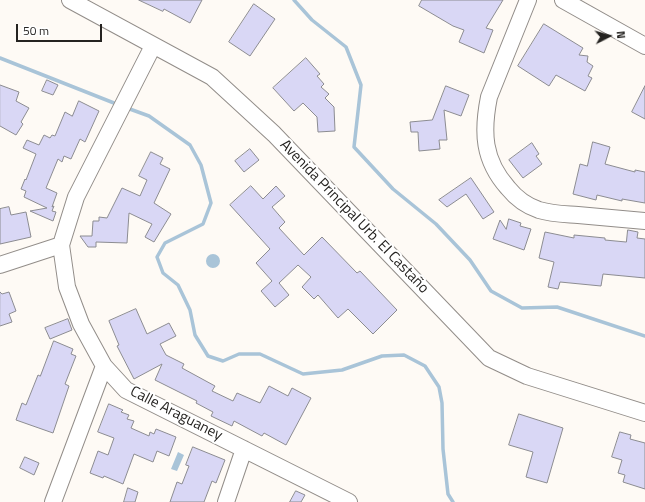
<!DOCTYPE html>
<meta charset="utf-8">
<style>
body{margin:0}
#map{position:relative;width:645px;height:502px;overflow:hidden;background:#fefaf5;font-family:"Titillium Web",sans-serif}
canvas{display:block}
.north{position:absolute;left:589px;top:16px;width:40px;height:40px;-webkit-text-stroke:3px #fff;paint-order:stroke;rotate:84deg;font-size:11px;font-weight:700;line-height:16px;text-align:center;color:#252321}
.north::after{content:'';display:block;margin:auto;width:14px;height:18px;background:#252321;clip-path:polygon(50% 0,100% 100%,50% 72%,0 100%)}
.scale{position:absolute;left:16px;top:24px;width:86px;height:18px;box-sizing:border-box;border:2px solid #252321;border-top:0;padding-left:5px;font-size:12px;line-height:14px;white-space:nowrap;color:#252321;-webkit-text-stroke:3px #fff;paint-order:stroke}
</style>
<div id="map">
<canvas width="645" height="502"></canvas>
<div class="north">N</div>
<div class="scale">50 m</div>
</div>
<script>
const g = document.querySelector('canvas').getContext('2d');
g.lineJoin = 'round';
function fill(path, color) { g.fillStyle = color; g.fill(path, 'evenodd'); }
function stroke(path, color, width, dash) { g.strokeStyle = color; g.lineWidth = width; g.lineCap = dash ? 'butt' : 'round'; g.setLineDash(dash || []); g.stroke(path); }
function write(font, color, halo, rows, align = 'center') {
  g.font = font + ' "Titillium Web",sans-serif'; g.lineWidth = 4; g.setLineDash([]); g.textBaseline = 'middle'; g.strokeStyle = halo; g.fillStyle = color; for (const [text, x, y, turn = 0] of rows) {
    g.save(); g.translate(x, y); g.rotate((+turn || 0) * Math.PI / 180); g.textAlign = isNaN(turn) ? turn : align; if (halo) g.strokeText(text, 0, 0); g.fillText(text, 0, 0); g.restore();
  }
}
fill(new Path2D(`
 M206 261a7 7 0 1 1 14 0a7 7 0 1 1-14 0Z
 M178,452L184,455L177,471L171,469Z`), '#a9c4d8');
stroke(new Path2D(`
 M294,0L312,20L346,47L361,85L354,147L393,189L436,224L470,260L491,291L522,308L557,307L645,336
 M0,58L119,105
 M127,108L149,116L190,145L201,165L211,203L203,224L165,243L157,257L163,273L178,285L190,310L195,335L208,356L223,361L239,354H260L303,374L342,370L382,356L404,355L425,366L439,387L442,403L443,449L448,494L453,502`), '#a9c4d8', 3.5);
const building = new Path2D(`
 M139,0H202L190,23L164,9L163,11Z
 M422,0H503L486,28L493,30L484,53L459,42L464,30L453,26L419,6Z
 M254,4L275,19L250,56L229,42Z
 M544,24L583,48L579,55L588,56L587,62L593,66L588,76L592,78L585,91L556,75L549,86L518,66Z
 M306,58L320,74L317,76L324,84L321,87L329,94L325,98L334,107L335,131L318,132L317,117L303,103L294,111L273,88Z
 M47,80L58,85L53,95L42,91Z
 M0,85L19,92L16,101L29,108L21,122L23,124L16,135L0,126Z
 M446,86L469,95L461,116L444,110L447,140H439L440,149L419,151L418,132H411L410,122L432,120Z
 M645,86V119L632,112Z
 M79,101L99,111L85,142L80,139L71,159L64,156L62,162L58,159L46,188L57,193L52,207L54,206L52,211L56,212L53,221L30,211L47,208L24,197L26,191L21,189L25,179L26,180L36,154L23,148L27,140L39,145L44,135L50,138L52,135L55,136L65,112L72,116Z
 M593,142L610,147L605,164L635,172V170L645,172V203L622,199V201L597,195L596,200L573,194L580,164L587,166Z
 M532,143L539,154L536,156L542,164L523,178L509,160Z
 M250,149L259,160L244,172L235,161Z
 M151,152L163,158L160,164L170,169L154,203L171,214L154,242L145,237L152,224L129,213L127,243L96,242V247H88L80,236H92L93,221H99V217L107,218L122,188L140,196L147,180L139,176Z
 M471,178L494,212L483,219L466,194L447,207L439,200Z
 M251,186L263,199L276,186L285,196L272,207L285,222L279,228L304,255L322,237L357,273L360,271L397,310L373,334L348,309L338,318L318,295L314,299L302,287L311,277L298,265L279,283L289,295L275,307L261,291L272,281L256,263L270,249L230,205Z
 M9,207L11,215L26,212L31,237L0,244V209Z
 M509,219L521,223L520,226L531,229L524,250L493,239L500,220L506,229Z
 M628,230L638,232L637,238L645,239V278L603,274L601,286L560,282L558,289L548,287L554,262L539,258L545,232L574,238V235L605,238V240L626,242Z
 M0,292L2,294L9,292L16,311L9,314L12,322L0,326Z
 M136,309L147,334L169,323L176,336L160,344L166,355L184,364L182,368L215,386L212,391L233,401L237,393L260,403L269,386L288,396L292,388L311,398L286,445L264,433L262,436L234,421L232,426L211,416L213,412L196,403L197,401L155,380L162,364L134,379L117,346L119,345L109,321Z
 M68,319L72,330L50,339L45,328Z
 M54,341L73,349L71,354L76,356L65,384L69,386L53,433L16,420L22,403L26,405L38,375L40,376Z
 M109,404L123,410L121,412L129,415L127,419L134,421L131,428L149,436L150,432L154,434L156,429L176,437L169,456L157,451L153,462L134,454L123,484L104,476L103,478L90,473L98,451L108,455L114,438L98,432Z
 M519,414L563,428L547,483L526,477L533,452L509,445Z
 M620,432L631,435L630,439L645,443V489L623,482L625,475L618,473L622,460L612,457Z
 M193,447L225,460L216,483L212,481L204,502H170L177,482L182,484L189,466L186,465Z
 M25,457L39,463L34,475L20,468Z
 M128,488L138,492L135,502H124Z
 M296,491L305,495L301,502H290Z`);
fill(building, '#d9d7f5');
stroke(building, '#8c8c91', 1);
const minor = new Path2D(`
 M70,0L212,77L274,134L489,358L527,376L645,413
 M528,0L489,97C482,132 483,160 508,188C516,198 527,206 539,210C552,214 565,214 578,215C601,217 623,219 645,221
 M563,0L645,46
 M153,46L76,197L61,245L67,287L81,324L104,366L126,390L349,502
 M0,265L61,245
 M53,502L104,366
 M226,502L244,449`);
stroke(minor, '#928d89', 18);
stroke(minor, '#fff', 16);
write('15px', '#252321', '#fff', [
 ["Avenida Principal Urb. El Castaño",354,217,46],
 ["Calle Araguaney",176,414,27]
]);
</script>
